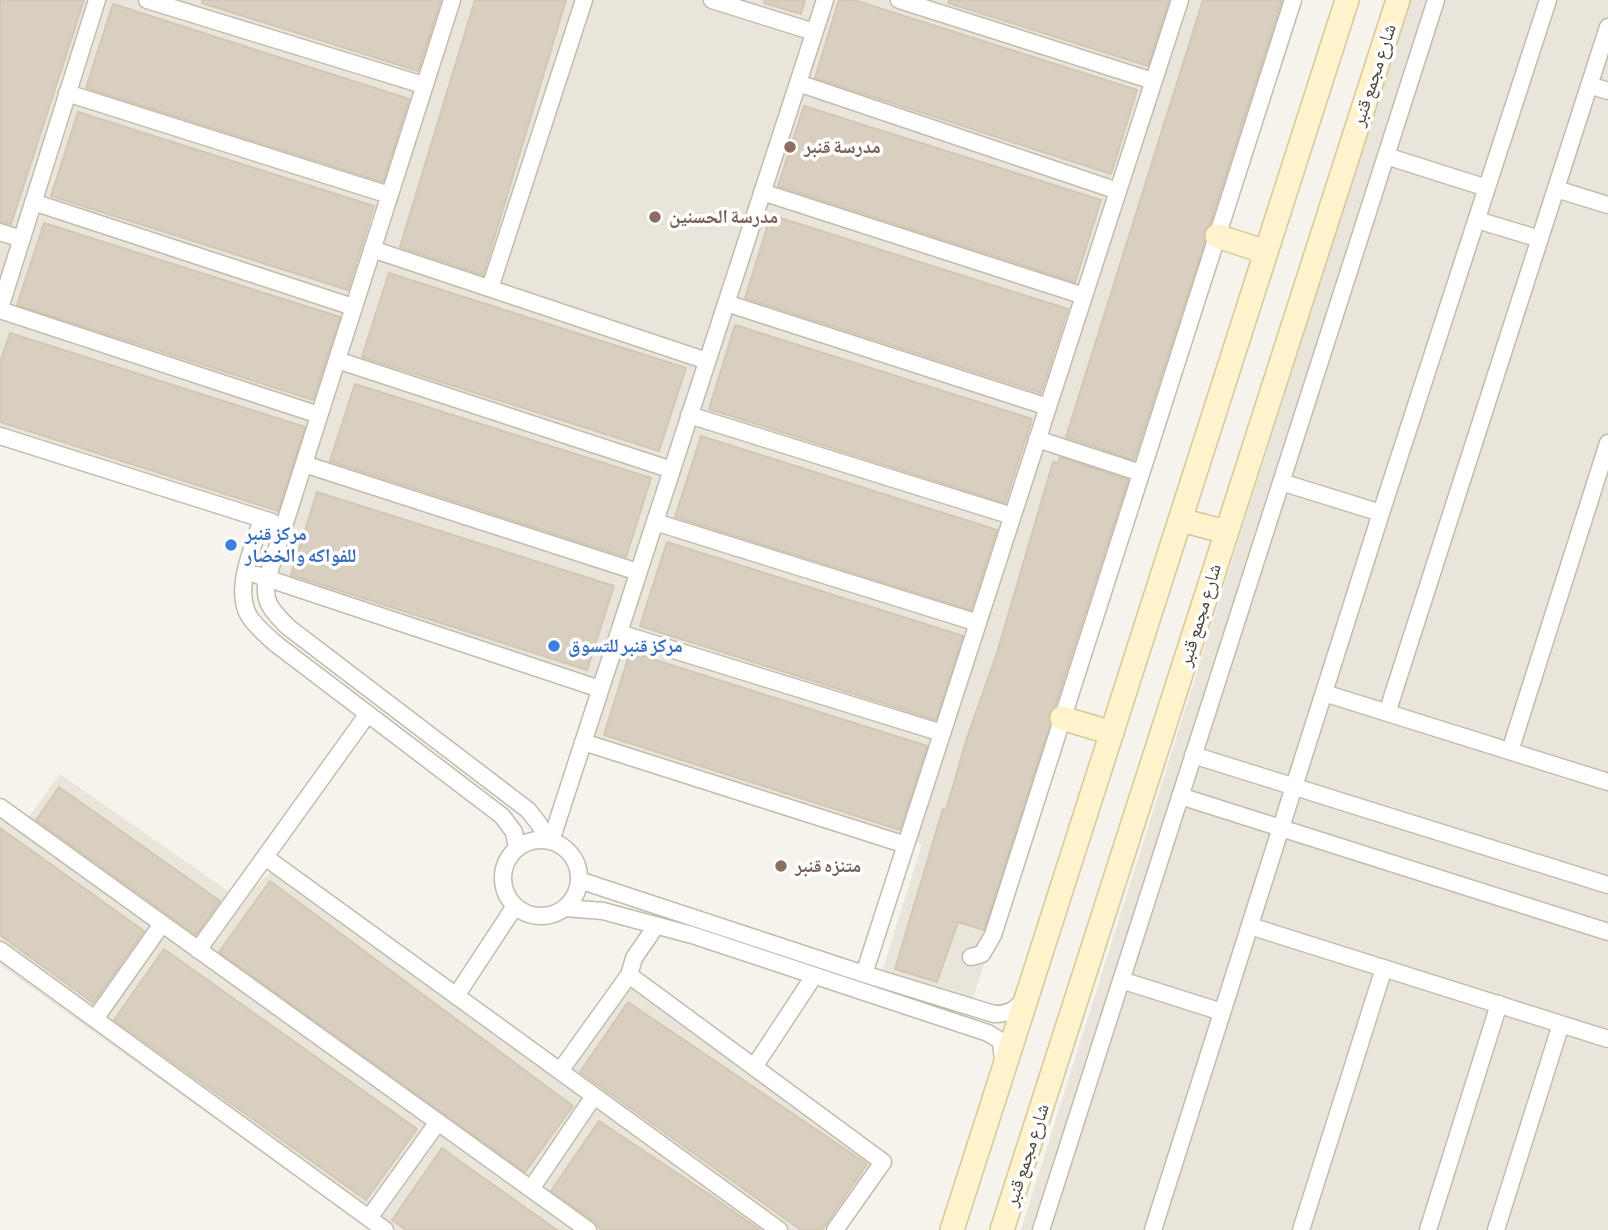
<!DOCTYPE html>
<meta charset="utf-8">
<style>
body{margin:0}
canvas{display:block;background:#f6f3ec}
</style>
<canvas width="1608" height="1230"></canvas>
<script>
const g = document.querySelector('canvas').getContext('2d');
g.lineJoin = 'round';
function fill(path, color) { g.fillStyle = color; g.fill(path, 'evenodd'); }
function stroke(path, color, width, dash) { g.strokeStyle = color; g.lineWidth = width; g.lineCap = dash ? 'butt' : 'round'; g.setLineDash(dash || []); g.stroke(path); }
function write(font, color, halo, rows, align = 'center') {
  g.font = font + ' "Asap Condensed","Noto Naskh Arabic",sans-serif'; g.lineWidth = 7; g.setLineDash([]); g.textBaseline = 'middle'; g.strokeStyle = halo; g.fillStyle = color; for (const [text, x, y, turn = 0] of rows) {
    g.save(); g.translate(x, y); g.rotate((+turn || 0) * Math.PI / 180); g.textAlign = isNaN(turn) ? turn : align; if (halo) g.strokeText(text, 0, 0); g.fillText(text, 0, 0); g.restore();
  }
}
fill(new Path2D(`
 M0,0H1296L973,998L882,972L922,844L591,740L608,685L277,576L287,521L0,435Z
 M1409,0H1608V1230H1021Z
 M60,774L241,900L273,870L565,1079L631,987L878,1162L834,1230H370L0,965V810L22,826Z`), '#eae5da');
const building = new Path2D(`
 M0,0H84L11,224L0,222Z
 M202,0H441L418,71L202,3Z
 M475,0H566L483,275L400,247Z
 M765,0H805L801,14L764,3Z
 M839,0H854L1137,90L1111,174L815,78Z
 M949,0H1169L1148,66L948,3Z
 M1203,0H1282L1210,224L1204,232L1205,241L1134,460L1066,437Z
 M113,4L409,99L383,182L86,88Z
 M804,106L1101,200L1075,282L778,186Z
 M78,112L374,206L348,290L51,196Z
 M771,215L1068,309L1041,393L745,298Z
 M44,223L340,317L313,400L17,305Z
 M389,273L686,368L659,451L362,357Z
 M735,325L1032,419L1005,503L709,409Z
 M10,333L305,427L278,511L0,422V363Z
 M355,384L651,478L626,557L330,461Z
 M701,436L997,530L971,610L675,517Z
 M1060,457L1128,480L1055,706L1049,713L1050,724L984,930L958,922L937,982L895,969L943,809L946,810L967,738L997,653L1053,462L1058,463Z
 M317,492L614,586L587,670L291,575Z
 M667,542L963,636L936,720L640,626Z
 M630,652L927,746L900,830L604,735Z
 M59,787L220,901L196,935L36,820Z
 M0,828L144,931L93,1003L0,935Z
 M270,881L573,1106L525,1172L219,952Z
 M164,949L417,1129L366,1200L114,1020Z
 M628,1002L867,1164L822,1230H801L580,1072Z
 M599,1121L710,1195L760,1230H601L594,1221L551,1191Z
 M442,1148L461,1162L557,1230H406L392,1220Z`);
fill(building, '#d8cfc1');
stroke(building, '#d3c7b4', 2);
const minor = new Path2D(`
 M147,0L423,85
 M452,0L267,579C262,602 273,612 288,627L528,810L539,824L548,840
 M712,0L814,32
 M899,0L1153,81
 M798,83L1118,191
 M1589,85L1608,91
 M67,93L389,195
 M1386,156L1487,188
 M1556,189L1608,205
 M762,192L1084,296
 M33,202L353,307
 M1477,220L1540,239
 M0,232L22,239
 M372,249L707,361
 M490,288L584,0
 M726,303L1048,407
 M0,308L97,0
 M0,310L319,415
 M337,360L672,470
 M689,415L1012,516
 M0,436L272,522
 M1037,439L1141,473
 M304,464L638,572
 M1281,482L1381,513
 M262,519C254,546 233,588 249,616C256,627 267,636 276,644L502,816L514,832L517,848
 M655,522L978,623
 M257,575L600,689
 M619,633L942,733
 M1324,693L1608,782
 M1387,713L1608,27
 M583,742L906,845
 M1510,751L1608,443
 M1193,755L1608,885
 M1180,796L1608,932
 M0,807L588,1230
 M503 878a38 38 0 1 1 76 0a38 38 0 1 1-76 0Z
 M551,841L825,0
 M265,857L779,1230
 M579,880L864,974L994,1014C1009,1014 1016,1010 1025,998
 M565,908L603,911L692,935L988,1033L1001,1041L1003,1061
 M1250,926L1608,1039
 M0,950L385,1230
 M198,950L367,715
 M971,957L982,954L993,935L1293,0
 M864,974L1180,0
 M629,975L883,1162L835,1230
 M1121,980L1222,1012
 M456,996L515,906
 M95,1019L162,924
 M754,1067L814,976
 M560,1071L629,975L634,958L656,926
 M531,1189L594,1096
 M369,1218L438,1122
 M1041,1230L1436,0
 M1153,1230L1381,513L1548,0
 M1301,1230L1384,968
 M1428,1230L1499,1004
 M1496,1230L1561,1024`);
const secondary = new Path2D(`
 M1217,236L1266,252
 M1181,520L1226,532
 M1062,718L1112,733
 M952,1230L1347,0
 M1002,1230L1398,0`);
stroke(minor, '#c2bbae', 19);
stroke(secondary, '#d6c79b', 26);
stroke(minor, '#fff', 16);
stroke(secondary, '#fff3cd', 23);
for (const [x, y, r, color] of [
 [790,147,7,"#8d6e63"],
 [655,217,7,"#8d6e63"],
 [231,545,7,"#3f7fe0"],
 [554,646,7,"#3f7fe0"],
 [781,866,7,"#8d6e63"]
]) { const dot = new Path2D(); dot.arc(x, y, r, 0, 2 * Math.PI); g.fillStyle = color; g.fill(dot); stroke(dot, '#fff', 2.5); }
write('19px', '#4b4439', '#fff', [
 ["شارع مجمع قنبر",1374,75,-72],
 ["شارع مجمع قنبر",1200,615,-73],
 ["شارع مجمع قنبر",1027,1155,-72]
]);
write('bold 19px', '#785e54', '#fff', [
 ["مدرسة قنبر",804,147],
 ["مدرسة الحسنين",669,217],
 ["متنزه قنبر",795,866]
], 'left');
write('bold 19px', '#366cbe', '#fff', [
 ["مركز قنبر",245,534],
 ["للفواكه والخضار",245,556],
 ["مركز قنبر للتسوق",568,646]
], 'left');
</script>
